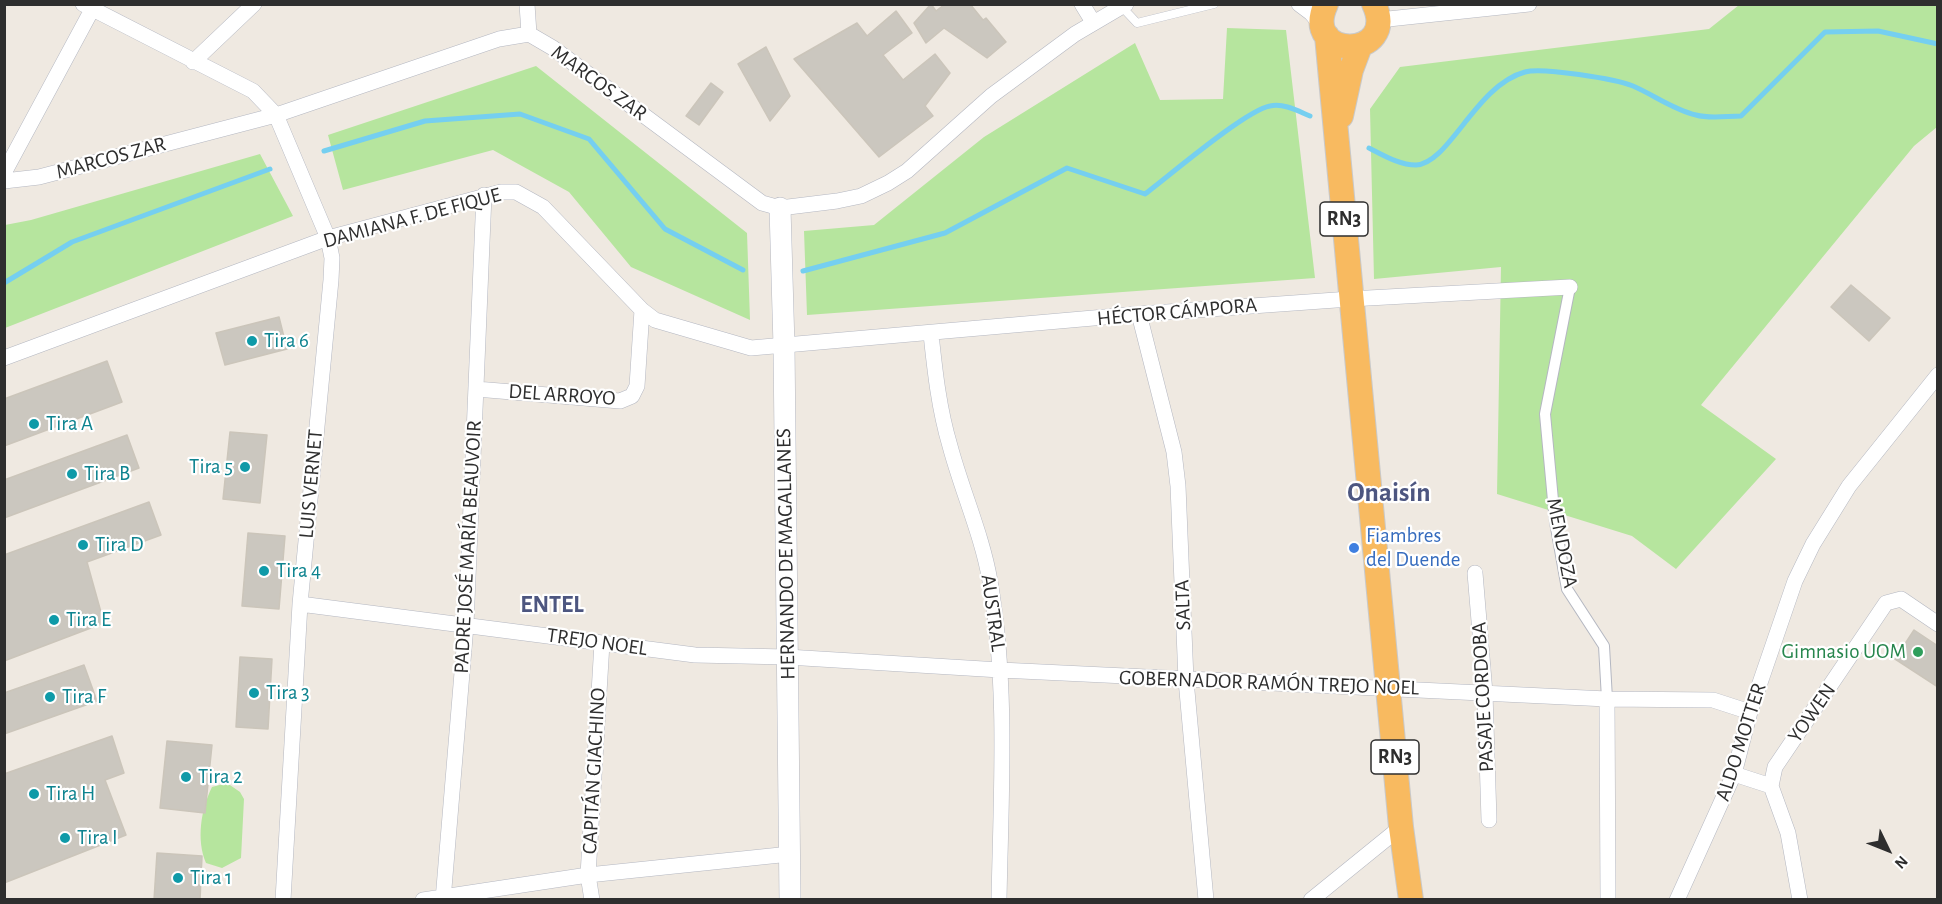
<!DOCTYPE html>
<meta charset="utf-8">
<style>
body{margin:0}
#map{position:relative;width:1942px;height:904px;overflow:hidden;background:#efe9e1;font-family:"Alegreya Sans",sans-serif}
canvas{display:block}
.frame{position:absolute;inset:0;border:6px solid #2e2e2e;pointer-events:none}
.north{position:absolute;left:1858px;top:820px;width:60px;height:60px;-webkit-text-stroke:4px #fff;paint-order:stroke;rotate:133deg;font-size:16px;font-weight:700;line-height:24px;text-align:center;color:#2e2e2e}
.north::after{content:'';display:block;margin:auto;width:21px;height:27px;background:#2e2e2e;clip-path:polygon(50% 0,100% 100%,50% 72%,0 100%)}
</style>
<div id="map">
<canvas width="1942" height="904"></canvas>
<div class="frame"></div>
<div class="north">N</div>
</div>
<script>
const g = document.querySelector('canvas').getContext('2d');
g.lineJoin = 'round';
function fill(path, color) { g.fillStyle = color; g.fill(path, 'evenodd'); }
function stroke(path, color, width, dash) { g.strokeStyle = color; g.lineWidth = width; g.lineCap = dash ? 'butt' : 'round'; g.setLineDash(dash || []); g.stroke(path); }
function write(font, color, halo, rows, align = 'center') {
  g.font = font + ' "Alegreya Sans",sans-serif'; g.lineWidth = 4.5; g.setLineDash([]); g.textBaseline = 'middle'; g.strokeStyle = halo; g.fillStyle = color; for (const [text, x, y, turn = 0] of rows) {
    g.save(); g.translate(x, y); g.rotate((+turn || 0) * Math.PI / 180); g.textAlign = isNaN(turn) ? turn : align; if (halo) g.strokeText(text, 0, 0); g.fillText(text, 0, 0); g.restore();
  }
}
fill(new Path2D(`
 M1739,5H1937V127L1914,146L1701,405L1776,459L1676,569L1632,536L1497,494L1501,267L1374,279L1370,109L1400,67L1709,29Z
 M1227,28L1286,30L1315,278L807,315L804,231L874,225L984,137L1135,43L1160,100L1223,99Z
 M536,66L747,233L750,320L631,267L569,192L493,150L343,190L328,135Z
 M260,154L293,216L5,328V225L31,220Z
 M227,783L240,792L244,799L241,858L222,868L206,863C196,840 201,809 212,787Z`), '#b6e59e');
stroke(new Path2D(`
 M1369,148C1383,155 1399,165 1416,165C1449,164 1476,85 1525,72C1542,67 1616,79 1633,86C1654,95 1674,110 1696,115C1709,119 1727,116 1741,116L1825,32L1878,31L1938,44
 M324,151L425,121L520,114L589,139L665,229L743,270
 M803,271L945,233L1067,168L1145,194C1169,176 1246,110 1270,106C1284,103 1298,111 1310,116
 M4,283L72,242L270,169`), '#75cff0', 5);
const building = new Path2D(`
 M931,4L936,11L945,4H970L983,20L986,18L1006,42L987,58L944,28L926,43L914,23Z
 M896,11L912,33L883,55L903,80L935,54L950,73L925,106L933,116L879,157L794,59L857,23L867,36Z
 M766,47L790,96L770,121L738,64Z
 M711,83L723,92L699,125L686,116Z
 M1851,285L1890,318L1869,341L1831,307Z
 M279,317L287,349L225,365L216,333Z
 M107,361L122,402L4,446V399Z
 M230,432L267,435L260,503L223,499Z
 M127,435L139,468L4,518V480Z
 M149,502L161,535L87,562L104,623L4,661V555Z
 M248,533L285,536L279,609L242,606Z
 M1914,630L1938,646V687L1895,659Z
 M240,657L272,659L268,729L236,727Z
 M84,665L97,701L4,734V693Z
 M112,736L124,773L105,780L126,835L4,883V774Z
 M167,741L212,745L205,813L160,808Z
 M157,853L202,856L200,900H154Z`);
fill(building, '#cbc7bf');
stroke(building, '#cbc5ba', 1.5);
const service = new Path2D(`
 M1122,7L1137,23L1214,4`);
const pedestrian = new Path2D(`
 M1570,287L1545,414L1555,522L1567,589L1604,646L1607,699`);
const minor = new Path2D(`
 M83,4L253,91L276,115L328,238L332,258L331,280L300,604L283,900
 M527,4L529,34
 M1082,4L1093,22
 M1299,4L1311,13L1323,27
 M1379,20L1529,4
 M193,62L254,4
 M4,173L95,4
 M4,181L39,177L276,115L499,39L529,34L553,48L762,203L780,208L837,201L861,196L888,183L907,171L991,96L1075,34L1126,4
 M1139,314L1174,452L1178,486L1186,680L1206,900
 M931,334C935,372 939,409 950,446C962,491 982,535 990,581C1008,687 1001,793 999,900
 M4,358L328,238L501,192H516L543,207L642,310L655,320L751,348L1139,314L1350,299L1570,287
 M476,389L620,401L632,396L637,386L642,310
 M1475,573L1485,693L1489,820
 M300,604L695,655L787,657L1000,670L1607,699L1713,700L1750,712
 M1607,699L1608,900
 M1734,774L1771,786L1788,833L1800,900
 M1771,786L1775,767L1886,603L1901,599L1938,624
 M423,900L588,875L790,854
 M443,900L466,625L484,195
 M592,900L588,875L602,643
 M1311,900L1401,827
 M1677,900L1734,774L1750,712L1795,581L1813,544L1849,486L1938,375`);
const secondary = new Path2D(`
 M780,208L784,346L790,900`);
const trunk = new Path2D(`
 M1326,4C1300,61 1400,60 1374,4
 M1327,36L1401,827L1411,900
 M1341,116L1351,70L1360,46`);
stroke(service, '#b4b7c1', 9);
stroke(pedestrian, '#b4b7c1', 12);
stroke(minor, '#b4b7c1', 16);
stroke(secondary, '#b4b7c1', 22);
stroke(trunk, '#c9c9c9', 26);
stroke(service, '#fff', 8);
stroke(pedestrian, '#fff', 10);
stroke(minor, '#fff', 15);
stroke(secondary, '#fff', 21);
stroke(trunk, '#f8ba60', 24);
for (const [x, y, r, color] of [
 [252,341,6,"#0f9aa8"],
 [34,424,6,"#0f9aa8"],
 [245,467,6,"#0f9aa8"],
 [72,474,6,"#0f9aa8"],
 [83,545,6,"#0f9aa8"],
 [1354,548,6,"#3f7fe0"],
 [264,571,6,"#0f9aa8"],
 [54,620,6,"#0f9aa8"],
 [1918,652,6,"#2e9e5b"],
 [254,693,6,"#0f9aa8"],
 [50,697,6,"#0f9aa8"],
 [186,777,6,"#0f9aa8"],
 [34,794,6,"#0f9aa8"],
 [65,838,6,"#0f9aa8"],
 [178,878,6,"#0f9aa8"]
]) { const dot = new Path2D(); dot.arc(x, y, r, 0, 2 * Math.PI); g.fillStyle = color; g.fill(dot); stroke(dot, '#fff', 2); }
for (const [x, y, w] of [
 [1344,219,48],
 [1395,757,48]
]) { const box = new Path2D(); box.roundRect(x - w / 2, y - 17, w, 34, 4.5); g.fillStyle = '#fff'; g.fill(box); stroke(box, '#2e2e2e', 1.5); }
write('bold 20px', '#2e2e2e', null, [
 ["RN3",1344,219],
 ["RN3",1395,757]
]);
write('21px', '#2e2e2e', '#fff', [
 ["MARCOS ZAR",599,83,36],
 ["MARCOS ZAR",111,158,-15],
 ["DAMIANA F. DE FIQUE",412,218,-15],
 ["HÉCTOR CÁMPORA",1177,312,-5],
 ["DEL ARROYO",562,395,4],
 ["LUIS VERNET",311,484,-85],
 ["MENDOZA",1562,543,79],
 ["PADRE JOSÉ MARÍA BEAUVOIR",468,547,-87],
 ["HERNANDO DE MAGALLANES",786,554,-91],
 ["SALTA",1183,605,-92],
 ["AUSTRAL",993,613,82],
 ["TREJO NOEL",597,642,8],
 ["GOBERNADOR RAMÓN TREJO NOEL",1269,683,2],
 ["PASAJE CORDOBA",1483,697,-93],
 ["YOWEN",1812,713,-55],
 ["ALDO MOTTER",1741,742,-72],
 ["CAPITÁN GIACHINO",594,771,-87]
]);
write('21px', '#0d838f', '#fff', [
 ["Tira 6",264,341],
 ["Tira A",46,424],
 ["Tira 5",233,467,"right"],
 ["Tira B",84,474],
 ["Tira D",95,545],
 ["Tira 4",276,571],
 ["Tira E",66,620],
 ["Tira 3",266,693],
 ["Tira F",62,697],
 ["Tira 2",198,777],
 ["Tira H",46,794],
 ["Tira I",77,838],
 ["Tira 1",190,878]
], 'left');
write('21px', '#366cbe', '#fff', [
 ["Fiambres",1366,536],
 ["del Duende",1366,560]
], 'left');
write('21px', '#27864d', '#fff', [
 ["Gimnasio UOM",1906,652]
], 'right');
write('bold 24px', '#4d5680', '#fff', [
 ["ENTEL",552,605]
]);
write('bold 27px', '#4d5680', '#fff', [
 ["Onaisín",1389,493]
]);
</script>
